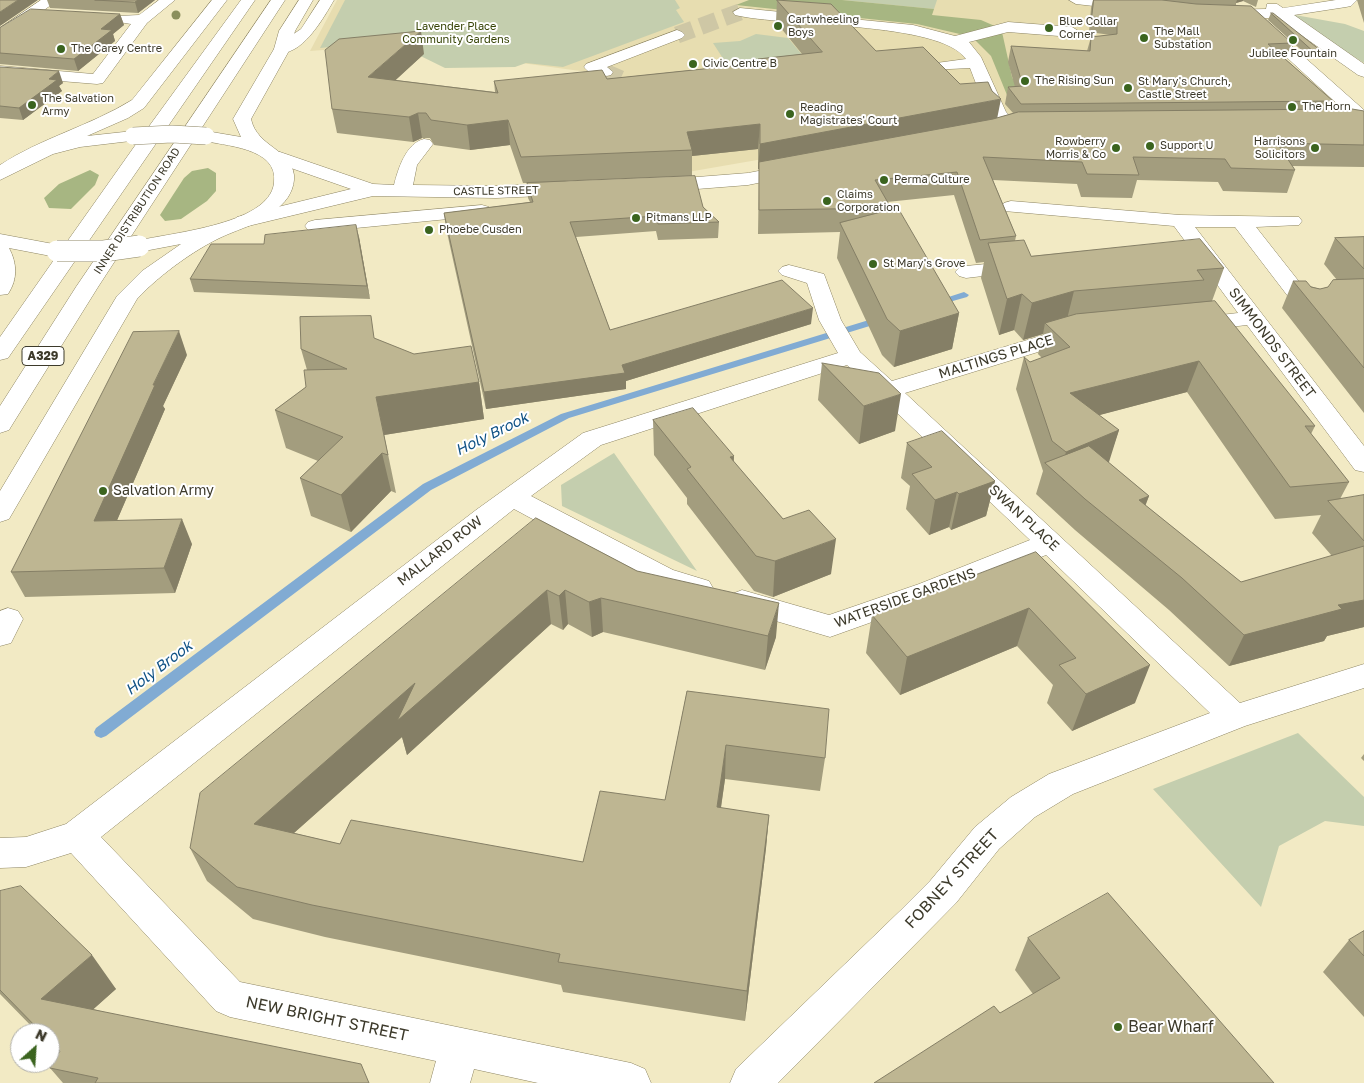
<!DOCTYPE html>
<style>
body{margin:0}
#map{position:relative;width:1364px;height:1083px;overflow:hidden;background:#f2eac4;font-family:"Golos Text",sans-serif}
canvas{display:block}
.north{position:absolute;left:10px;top:1023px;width:50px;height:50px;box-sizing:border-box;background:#fff;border:1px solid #b1b0aa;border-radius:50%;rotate:26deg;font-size:14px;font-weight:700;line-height:20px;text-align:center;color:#3d3a2b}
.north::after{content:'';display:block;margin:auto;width:18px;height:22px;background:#3b641f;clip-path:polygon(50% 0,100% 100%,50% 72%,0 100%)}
</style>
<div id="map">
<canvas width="1364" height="1083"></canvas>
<div class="north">N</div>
</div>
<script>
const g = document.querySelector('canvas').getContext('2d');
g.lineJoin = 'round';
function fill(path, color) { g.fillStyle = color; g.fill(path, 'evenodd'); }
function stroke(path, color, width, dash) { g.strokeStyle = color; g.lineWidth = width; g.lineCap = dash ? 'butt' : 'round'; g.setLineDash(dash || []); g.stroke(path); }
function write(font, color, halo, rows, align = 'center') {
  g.font = font + ' "Golos Text",sans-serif'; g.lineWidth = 4; g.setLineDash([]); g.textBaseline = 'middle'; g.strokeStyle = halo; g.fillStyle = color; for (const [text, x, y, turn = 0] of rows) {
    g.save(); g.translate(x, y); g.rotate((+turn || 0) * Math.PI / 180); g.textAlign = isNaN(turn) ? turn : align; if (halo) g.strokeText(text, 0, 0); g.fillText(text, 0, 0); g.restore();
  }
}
fill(new Path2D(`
 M337,0H1228L1011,116L659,177L595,73L389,45L310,51Z`), '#e7ddb0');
fill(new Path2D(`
 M345,0H675L680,8L676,10L684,22L563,67L526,63L515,67L445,68L390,41L320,48Z
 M842,0H937L934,9Z
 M1284,13L1345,24L1364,31V63Z
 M756,34L788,38L804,57L782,66L724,60L713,43L740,41Z
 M614,453L697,571L562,506L561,485Z
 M1298,733L1364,797V826L1325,821L1279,846L1261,907L1153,789Z`), '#c4ceae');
fill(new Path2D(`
 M749,0H842L934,9L932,15L981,20L997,27L964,35L917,24L736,5Z
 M1002,32L1012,77L1024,102L1007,95L991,56L974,39Z
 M208,168L216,173V191L207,201L181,219L165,221L160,215L184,178L192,171Z
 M90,170L99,175L95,185L71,209L49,208L44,198L59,184Z`), '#a7b682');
fill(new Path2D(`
 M964,292L969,295L967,297L935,306L930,303Z
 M882,316L887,319L886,321L569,418L431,490L106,736L101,738L96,736L94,732L96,728L423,484L561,414Z`), '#81abd3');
stroke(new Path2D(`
 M677,35L740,12
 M605,72L628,82`), '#cec7a5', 17, [17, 8]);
const minor = new Path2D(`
 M41,0H58L5,38L0,40V28Z
 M159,0H175L147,23L103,83L97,84L0,76V66L93,74L131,24L119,22L116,19L119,16L139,15Z
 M320,0H334C324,17 301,59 276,52L274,49L276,46L301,29Z
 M1069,0H1115L1134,3L1136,6L1129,10L1076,4Z
 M1336,0H1357L1351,6L1346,7L1294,15L1364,64V77L1358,75L1277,18H1224L1217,14L1224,10L1266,9L1267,4H1277L1283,8Z
 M740,8L913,25L955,36L1008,22L1072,27L1080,32L1072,37L1008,32L969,42L981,57L1006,112L1021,127L1018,131C992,137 978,87 970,68L929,70L927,67L929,64L966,59C940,21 783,27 735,15L733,12Z
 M1262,22L1267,24L1364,110V124L1358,123L1257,30L1254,27L1257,24Z
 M677,30L682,32L685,35L682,38L607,67L613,72L611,75C602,78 589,74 584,67L586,64Z
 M424,139L430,140L433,144L417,165L413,185L496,186L564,183L571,185L574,189L571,193L564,195L496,198L373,196L244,227L237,225L234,221L237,217L351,189L268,160L265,156L268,152H280L373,184L394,185C398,169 406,143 424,139Z
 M795,164L802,166L804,170L802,174L748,185L659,192L652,190L649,186L652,182L659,180L748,173Z
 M1011,201L1180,215L1299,217L1302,221L1299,225L1256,227L1319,307L1316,312L1308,314L1300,312L1235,227H1195L1364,446V472L1355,470L1247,325L1194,331L1186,329L1183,324L1186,319L1238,313L1174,226L1004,211L1001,207L1004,203Z
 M482,205L489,207L492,211L489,215L315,232L308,230L305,226L308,222L315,220Z
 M1018,261L1025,263L1028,267L1025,271L966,278L959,276L955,272L959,268L966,266Z
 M789,265L824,274L841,320L860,352L892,381L1057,331L1077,328L1085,330L1088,335L1085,340L1067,343L905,393L1240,703L1364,664V688L1245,726L1073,794L1035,817L999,849L956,903L778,1083H730L736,1069L901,910L930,881L975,827L1011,797L1049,774L1210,713L1046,555L939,598L830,637L732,608L728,601L732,594L742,590L829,615L919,584L1030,540L847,365L601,445L531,496L673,570L709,581L713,588L709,595L699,598L653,584L514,509L101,837L240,982L631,1063L645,1069L651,1083H538L474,1069L470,1083H430L436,1061L230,1017L216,1011L71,853L26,867L0,868V838L26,837L66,824L476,510L583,433L838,353L819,320L807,283L782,275L778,271L782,267Z
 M8,608L18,611L23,619L11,643L0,646V611Z`);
const major = new Path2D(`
 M212,0H227L144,108L128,118L87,136L133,131L139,132L142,136L241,0H255L8,358L0,360V337L56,257L9,248C17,263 18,279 8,294L0,295V234L64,246L139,140L80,147L53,154L0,180V165C41,138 90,126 132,100Z
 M271,0H285L98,287L12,425L9,430L0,433V406L76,287Z
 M299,0H313L295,31L290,49L251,119C257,147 291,149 294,175C295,188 288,200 278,208C265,221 248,226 231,233C200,245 159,275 137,299L9,519L0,522V491L117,296L142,271L181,244L139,252L132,250L129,246L132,242C165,233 269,226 274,183C279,147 224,146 200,140L197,136L200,132L206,131L241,137L233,119L274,49L279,31Z`);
stroke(minor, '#8d8563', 1);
stroke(major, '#8d8563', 1);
fill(minor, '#fff');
fill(major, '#fff');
const majorBridgeFar1 = new Path2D(`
 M133,136L172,134L206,136`);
const majorBridge = new Path2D(`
 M57,251H104L139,246`);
stroke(majorBridgeFar1, '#8d8563', 18, []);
stroke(majorBridge, '#8d8563', 22, []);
stroke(majorBridgeFar1, '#fff', 17);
stroke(majorBridge, '#fff', 21);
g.fillStyle = '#8b8f5c';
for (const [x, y] of [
 [176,15]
]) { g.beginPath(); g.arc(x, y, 4.5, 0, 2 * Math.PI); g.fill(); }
fill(new Path2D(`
 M47,0H155L138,13L50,8Z
 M777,0L876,51L960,84L997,118L1013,113L1005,104L1008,87H1015L1008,62L1011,46L1087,51L1091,37L1111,35L1089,32L1091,8L1093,0H1258L1256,7L1243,1L1236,3V5L1292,43L1286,58H1284L1333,101L1330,109L1364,111V167L1292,166L1295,170L1287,193L1223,191L1218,182L1137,180L1132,198L1081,197L1077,184L993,180L1016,236L1015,241L1031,256L1224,268L1212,301L1315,426L1311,434L1349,482L1340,499L1364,495V627L1327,636L1324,641L1229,666L1169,610L1075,530L1036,494L1043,471L1016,389L1024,357L1030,362L1042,358L1038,354L1043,334L1023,340L1014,330L999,335L981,278L984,262L976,263L954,195L887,202L891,208V210L959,313L952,349L894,367L882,355L837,258L840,232L758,234L759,169H758V149L692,156V176L565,181L703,207L719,222L718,238L658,240L656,231L576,237L610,330L811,324L626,381V389L486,409L446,228L444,213L530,202L528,198L527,183H523L510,145L470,150L434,145L430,138H422L413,142L337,133L332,109L424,54L395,80L495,92L494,81L607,79L758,63V59L802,54L776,22ZM1187,392L1275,519L1321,515L1312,533L1332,556L1241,582L1145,505L1149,496L1108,462L1119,430L1099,415Z
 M1357,0H1364V23Z
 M1271,13L1320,50L1318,57H1309L1268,20Z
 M120,14L124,25L113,34L115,41L78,71L0,64V28Z
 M0,67L63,83L59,86L62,91L23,120L0,118Z
 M359,237L370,299L194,292L190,279L264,244Z
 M1364,237V413L1282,308L1293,281L1320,289L1328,287L1337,280L1324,264L1335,238Z
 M376,339L479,382L484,419L384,435L396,493L391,491L351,532L311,516L300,478L318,461L286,448L275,410L306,387L307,370L301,349Z
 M187,355L163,406L165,409L117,520L192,544L175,593L25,597L11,572Z
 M822,363L895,431L859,444L818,400Z
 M653,420L734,462L831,574L773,597L754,591L687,504V498L654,455Z
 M907,443L995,481L986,516L951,530L949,527L929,535L906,509L910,486L901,478Z
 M536,518L637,571L776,637L765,670L603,632L592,637L568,624L563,630L551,624L407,755L402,737L294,833L340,844L583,862L665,800L687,691L825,758L820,791L725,779L721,808L769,815L766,848L745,1021L563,992L561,985L325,937L253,919L207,881L190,848Z
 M1036,552L1135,703L1072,731L1047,703L1053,685L1017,646L900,695L866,653L872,615Z
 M1364,754V761L1361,758Z
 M0,891L116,989L93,1009L369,1083H63L50,1068L59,1054L50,1045V1033H38L0,994Z
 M1364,931V1017L1323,972L1349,940Z
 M1028,938L1274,1083L1033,994L1015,970Z`), '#a39d7e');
fill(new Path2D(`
 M18,0H38L0,26V12Z
 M138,0H155L138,13L135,2Z
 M1237,0H1243V1L1236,3L1234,8Z
 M120,14L124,25L113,34L115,41L78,71L74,59L101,29Z
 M421,31L424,54L373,101L368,77Z
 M59,71L63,83L59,86L62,91L23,120L19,108L49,79Z
 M1001,99L996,124L758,169L760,144Z
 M418,113L422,138L413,142L409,117Z
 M508,120L510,145L470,150L467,125Z
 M760,124L758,149L692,156V150L687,132Z
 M356,225L359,237L370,299L367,286Z
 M1074,291L1065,327L1045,323L1043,334L1023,340L1032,303Z
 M1022,294L1014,330L999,335L1007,299Z
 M813,308L811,324L626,381V389L486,409L484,392L622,365Z
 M959,313L952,349L894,367L900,331Z
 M179,331L187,355L163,406L165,409L106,546L94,521L153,385Z
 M1199,361L1187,392L1062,425L1070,393Z
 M479,382L484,419L384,435L396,493L376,397Z
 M901,394L895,431L859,444L864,406Z
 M1119,430L1109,462L1064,481L1059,475L1066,452Z
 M382,453L391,491L351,532L341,495Z
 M734,456L733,491L730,457Z
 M995,481L986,516L951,530L959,494Z
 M957,492L949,527L929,535L935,500Z
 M1149,496L1137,528L1139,500Z
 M182,519L192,544L175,593L164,568Z
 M836,539L831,574L773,597L775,561Z
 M547,590L551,624L407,755L402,737L268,856L254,824L415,683Z
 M565,590L568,624L563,630L559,596Z
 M601,598L603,632L592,637L589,602Z
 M1364,600V627L1327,636L1324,641L1229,666L1244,635L1338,605Z
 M779,603L776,637L765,670L768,636Z
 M1029,608L1017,646L900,695L907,657Z
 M1150,665L1135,703L1072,731L1086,694Z
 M726,745L725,779L716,840L717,807Z
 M769,815L766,848L745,1021L747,991Z
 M92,955L116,989L68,1032L41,999Z`), '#857f66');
const building = new Path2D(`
 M0,0H18L0,12Z
 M95,0H138L135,2Z
 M777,0L831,4L876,51L923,47L960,84L988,82L992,91L1001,99L760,144V124L687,132L692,150L521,157L508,120L467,125L431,120L426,113H418L409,117L332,109L325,50L339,39L421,31L368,77L498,93L494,81L602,70L607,79L761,63L758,59L822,52Z
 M1094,0H1162L1196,4L1251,6L1292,43L1268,44L1333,101L1021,104L1008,87L1023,86L1011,46L1090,51L1091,37L1117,34V20L1092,17Z
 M31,9L120,14L101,29L112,30L74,59L0,53V28Z
 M1271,13H1273L1320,50H1312Z
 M0,67L59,71L49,79L57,80L19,108L0,106Z
 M1352,109L1364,111V145L1277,143L1295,170L1231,168L1225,159L1133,157L1139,175L1087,174L1082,162L983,157L1016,236L980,240L957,172L875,180L891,208L759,210V162L993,119L1018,112Z
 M695,176L703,207L719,222L658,224L656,216L570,222L610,330L782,280L813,308L622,365L625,373L484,392L444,213L533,202L527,183Z
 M898,208L959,313L900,331L887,319L840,223Z
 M356,225L367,286L190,279L211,244H264L265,235Z
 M1364,237V269L1335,238Z
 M1200,239L1224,268L1197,270L1204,280L1074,291L1032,303L1022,294L1007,299L988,243L1024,240L1031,256Z
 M1364,279V368L1293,281H1306L1311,287L1320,289L1328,287L1333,280Z
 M1215,301L1315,426H1305L1349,482L1290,487L1199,361L1070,393L1119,430L1066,452L1052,441L1024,357L1030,362L1070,347L1045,323L1076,314Z
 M371,316L374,338L414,354L471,346L479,382L376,397L388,455L382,453L341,495L300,478L343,437L275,410L306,387L304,370L347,369L301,349L300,317Z
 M179,331L153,385H155L94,521L182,519L164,568L11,572L133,332Z
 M822,363L879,373L901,394L864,406Z
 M693,408L734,456L730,457L783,519L809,510L836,539L775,561L756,556L687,469L691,467L653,420Z
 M942,431L995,481L959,494L957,492L935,500L912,474L932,467L907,443Z
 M1089,446L1149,496L1139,500L1241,582L1364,546V600L1338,605L1342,609L1244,635L1182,578L1085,499L1045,463Z
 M1364,495V541L1328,501Z
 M536,518L637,571L779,603L768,636L601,598L589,602L565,590L559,596L547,590L397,721L415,683L254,824L340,844L351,820L583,862L600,791L665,800L687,691L829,709L825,758L726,745L717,807L769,815L747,991L558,962L560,954L312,905L237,887L190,848L200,793Z
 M1036,552L1150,665L1086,694L1059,665L1076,658L1029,608L907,657L872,615Z
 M21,886L92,955L41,999L361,1064L369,1083H95L98,1078L50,1068L60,1051L50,1041V1033H42L0,990V891Z
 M1108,893L1274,1083H874L994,1006L1000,1013L1060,978L1028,938Z
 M1364,931V956L1349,940Z`);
fill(building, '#beb692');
stroke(building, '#857f66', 1);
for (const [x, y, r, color] of [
 [778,26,5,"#3b641f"],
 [1049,28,5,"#3b641f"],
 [1144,38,5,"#3b641f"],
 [1293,40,5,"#3b641f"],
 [61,49,5,"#3b641f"],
 [693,64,5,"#3b641f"],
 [1025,81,5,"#3b641f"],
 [1128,88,5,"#3b641f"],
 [32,105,5,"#3b641f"],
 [1292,107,5,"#3b641f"],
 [790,114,5,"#3b641f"],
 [1150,146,5,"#3b641f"],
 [1116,148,5,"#3b641f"],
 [1315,148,5,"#3b641f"],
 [884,180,5,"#3b641f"],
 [827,201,5,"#3b641f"],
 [636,218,5,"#3b641f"],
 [429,230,5,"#3b641f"],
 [873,264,5,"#3b641f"],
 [103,491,5,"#3b641f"],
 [1118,1027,5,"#3b641f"]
]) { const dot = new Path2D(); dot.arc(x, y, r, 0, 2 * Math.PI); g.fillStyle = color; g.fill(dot); stroke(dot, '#fff', 2); }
write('11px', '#3d3a2b', '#fff', [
 ["Cartwheeling",788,20],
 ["Boys",788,33],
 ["Blue Collar",1059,22],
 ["Corner",1059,35],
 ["The Mall",1154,32],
 ["Substation",1154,45],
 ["The Carey Centre",71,49],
 ["Jubilee Fountain",1293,54,"center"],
 ["Civic Centre B",703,64],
 ["The Rising Sun",1035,81],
 ["St Mary's Church,",1138,82],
 ["Castle Street",1138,95],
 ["The Salvation",42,99],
 ["Army",42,112],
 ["The Horn",1302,107],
 ["Reading",800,108],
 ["Magistrates' Court",800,121],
 ["Rowberry",1106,142,"right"],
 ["Morris & Co",1106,155,"right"],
 ["Harrisons",1305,142,"right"],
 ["Solicitors",1305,155,"right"],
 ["Support U",1160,146],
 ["Perma Culture",894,180],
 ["Claims",837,195],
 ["Corporation",837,208],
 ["Pitmans LLP",646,218],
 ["Phoebe Cusden",439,230],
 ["St Mary's Grove",883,264]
], 'left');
write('11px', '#374406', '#fff', [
 ["Lavender Place",456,27],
 ["Community Gardens",456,40]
]);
write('11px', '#3d3a2b', '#fff', [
 ["CASTLE STREET",496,191,-1],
 ["INNER DISTRIBUTION ROAD",137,211,-57]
]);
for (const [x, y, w] of [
 [43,356,42]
]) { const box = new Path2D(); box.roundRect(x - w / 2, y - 9.5, w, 19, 4); g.fillStyle = '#fff'; g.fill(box); stroke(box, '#3d3a2b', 1); }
write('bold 12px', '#3d3a2b', null, [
 ["A329",43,356]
]);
write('14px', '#3d3a2b', '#fff', [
 ["SIMMONDS STREET",1272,343,53],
 ["MALTINGS PLACE",996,357,-17],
 ["SWAN PLACE",1024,518,43],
 ["MALLARD ROW",440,551,-38],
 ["WATERSIDE GARDENS",905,598,-20]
]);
write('14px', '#3d3a2b', '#fff', [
 ["Salvation Army",113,491]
], 'left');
write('italic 15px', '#105285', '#fff', [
 ["Holy Brook",492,434,-26],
 ["Holy Brook",159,668,-37]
]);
write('16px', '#3d3a2b', '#fff', [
 ["FOBNEY STREET",952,879,-47],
 ["NEW BRIGHT STREET",327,1019,12]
]);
write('16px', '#3d3a2b', '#fff', [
 ["Bear Wharf",1128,1027]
], 'left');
</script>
